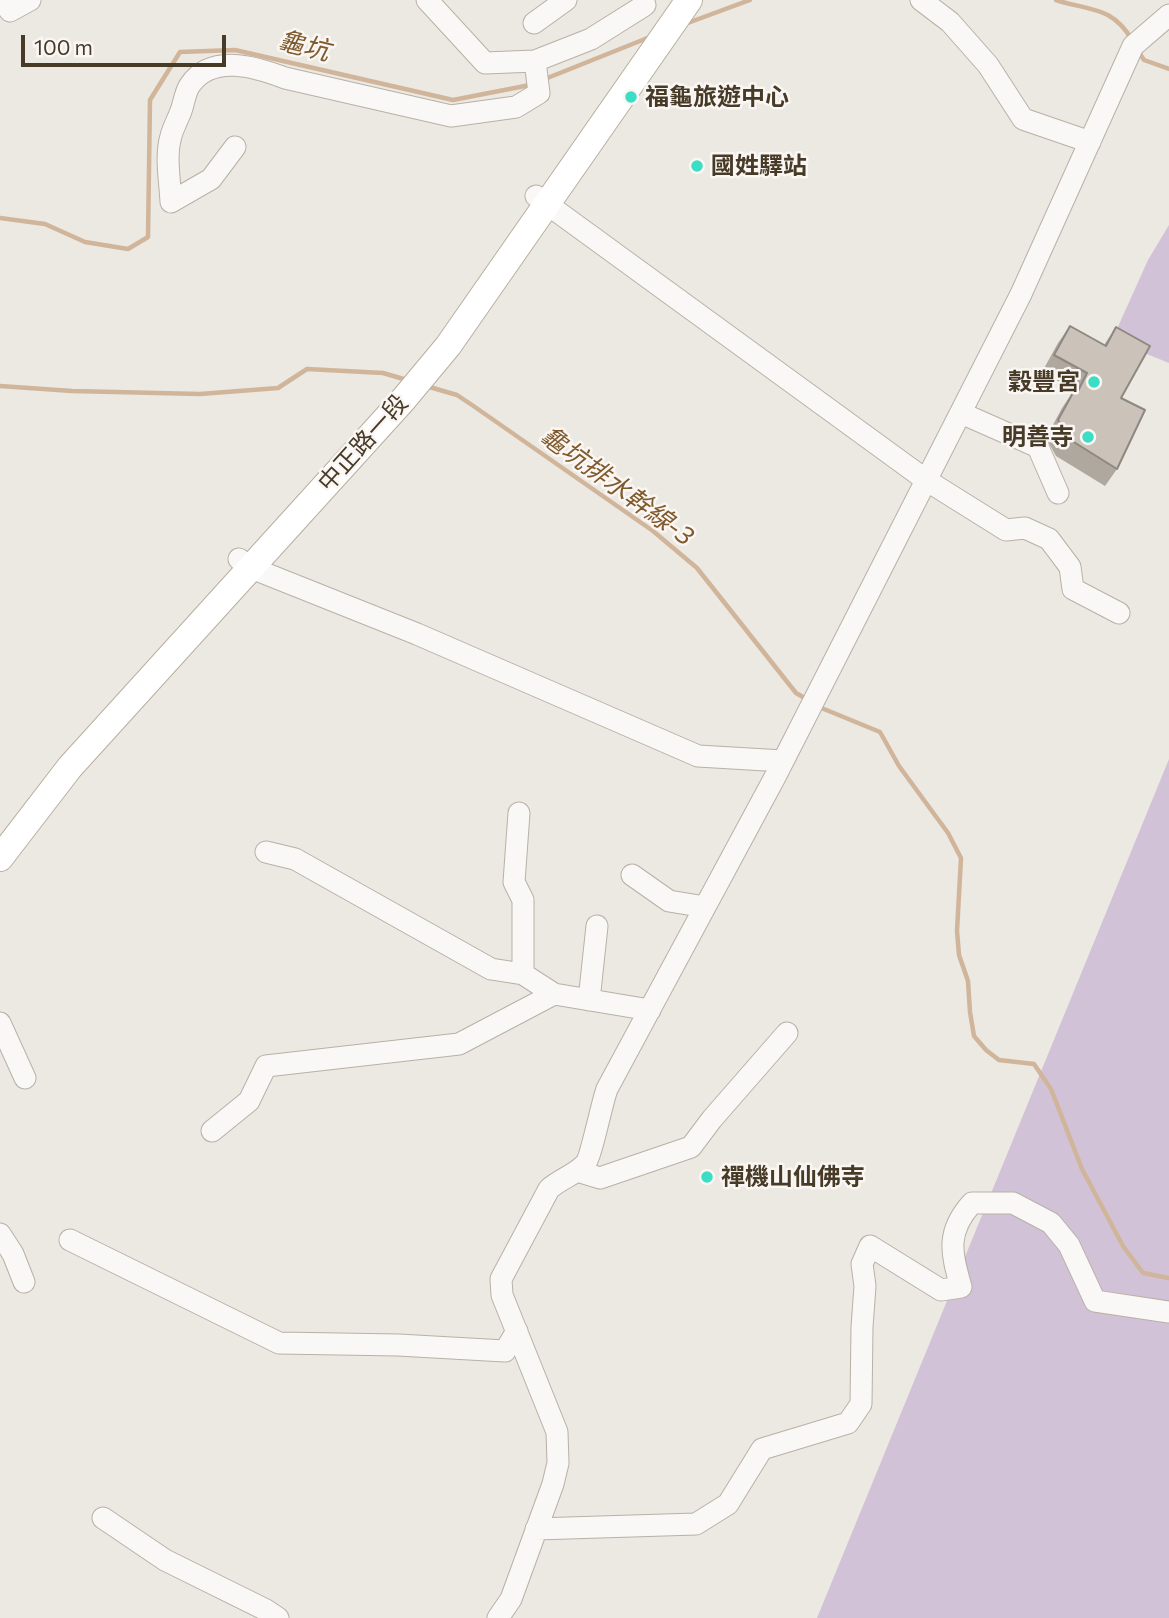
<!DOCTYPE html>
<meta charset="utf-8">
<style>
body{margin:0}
#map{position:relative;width:1169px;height:1618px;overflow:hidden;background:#ece8e2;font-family:Commissioner,sans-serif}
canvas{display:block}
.scale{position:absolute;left:21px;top:35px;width:205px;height:32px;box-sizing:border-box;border:4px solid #473b28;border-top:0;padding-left:9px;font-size:21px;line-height:24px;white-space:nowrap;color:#473b28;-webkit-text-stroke:5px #f9f6f3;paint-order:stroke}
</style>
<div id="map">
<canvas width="1169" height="1618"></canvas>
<div class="scale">100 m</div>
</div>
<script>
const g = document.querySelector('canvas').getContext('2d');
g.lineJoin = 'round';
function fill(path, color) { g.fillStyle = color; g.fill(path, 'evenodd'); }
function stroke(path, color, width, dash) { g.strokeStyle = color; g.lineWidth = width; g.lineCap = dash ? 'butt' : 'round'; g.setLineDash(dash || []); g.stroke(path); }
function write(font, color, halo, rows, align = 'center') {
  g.font = font + ' Commissioner,"Noto Sans TC",sans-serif'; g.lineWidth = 5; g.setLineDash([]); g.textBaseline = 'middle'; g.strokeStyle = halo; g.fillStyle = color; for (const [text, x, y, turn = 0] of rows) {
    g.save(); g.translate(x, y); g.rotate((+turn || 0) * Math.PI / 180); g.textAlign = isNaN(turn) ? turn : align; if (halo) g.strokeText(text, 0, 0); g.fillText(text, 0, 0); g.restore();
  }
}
fill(new Path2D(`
 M1169,225V363L1112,340L1148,260Z
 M1169,759V1618H817Z`), '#d2c2d7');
stroke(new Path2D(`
 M1056,0C1090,11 1112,6 1132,40
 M685,24L750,0
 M1138,51L1144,60L1169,69
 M545,79L650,37
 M0,218L45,224L85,242L128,249L148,237L150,100L180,52L235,50L453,100L530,85
 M0,386L72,391L200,394L278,388L307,369L383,373L407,380
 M426,386L457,395L472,405L653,531L697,568L796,693L808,700
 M819,707L880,732L899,766L948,833L961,858L957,931L959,955L968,981L970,1012L974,1036L986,1050L999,1060L1034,1064L1051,1089L1082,1169L1123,1246L1143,1273L1169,1278`), '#d0b59a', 4.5);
const minor = new Path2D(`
 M2,0L10,11L30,0
 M427,0L485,63L535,61L591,39L645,5
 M921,0L950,22L988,65L1023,119L1090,142
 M534,23L566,0
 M235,147L211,179L171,202C170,181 165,156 171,136C173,128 178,119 181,111C184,103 185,92 190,85C212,53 256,67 285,78L451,116L516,107L539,93L535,61
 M536,196L926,480L1006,530L1025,528L1049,539L1070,567L1073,589L1119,613
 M961,413L1038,447L1058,493
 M239,559L249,567L417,634L698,756L783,761
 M519,813L514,882L523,900V974
 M266,852L295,859L491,969L523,974L554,994
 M632,875L669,901L705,907
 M589,1000L597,926
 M0,1023L25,1078
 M212,1131L249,1101L266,1066L459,1044L554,994L650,1010
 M577,1171L600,1178L691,1147L712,1119L787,1033
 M0,1234L13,1254L24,1282
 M70,1240L279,1343L398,1345L505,1351L517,1331
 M103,1518L165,1560L266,1610L278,1618
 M536,1529L696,1524L728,1504L762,1449L848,1423L861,1404L862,1327L865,1286L862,1264L870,1246L941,1290L961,1287C951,1252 946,1232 972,1203H1013L1051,1223L1069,1245L1095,1301L1169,1312
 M498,1618L511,1599L553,1484L558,1463L557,1432L502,1295L501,1279L549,1189C560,1179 575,1175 585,1164C591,1158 602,1102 607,1089L775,777L1021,294L1133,46L1169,15`);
const major = new Path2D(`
 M0,858L70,767L403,400L448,346L689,0`);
stroke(minor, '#b7b1a6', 23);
stroke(major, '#b9afa0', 28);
stroke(minor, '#faf8f6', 21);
stroke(major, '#fff', 26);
fill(new Path2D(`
 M1070,326L1104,345L1116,327L1121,398L1117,469L1105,486L1056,456L1046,438L1062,408L1074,390L1042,372L1058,343Z`), '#afa89f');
const building = new Path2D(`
 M1070,326L1106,346L1116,327L1150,346L1121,398L1145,410L1117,469L1069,439L1058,420L1074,391L1077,393L1087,373L1054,355Z`);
fill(building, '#cbc3b9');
stroke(building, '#8e8882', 2);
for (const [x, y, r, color] of [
 [631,97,7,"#3bdec4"],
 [697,166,7,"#3bdec4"],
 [1094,382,7,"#3bdec4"],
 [1088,437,7,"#3bdec4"],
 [707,1177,7,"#3bdec4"]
]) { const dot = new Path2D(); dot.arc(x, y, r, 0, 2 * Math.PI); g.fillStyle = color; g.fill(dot); stroke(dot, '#f9f6f3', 2.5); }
write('bold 24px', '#473b28', '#f9f6f3', [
 ["福龜旅遊中心",645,97],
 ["國姓驛站",711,166],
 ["穀豐宮",1080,382,"right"],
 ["明善寺",1074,437,"right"],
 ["禪機山仙佛寺",721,1177]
], 'left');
write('24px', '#473b28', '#f9f6f3', [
 ["中正路一段",363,443,-48]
]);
write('italic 26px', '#805a2d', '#f9f6f3', [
 ["龜坑",304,46,13],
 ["龜坑排水幹線-3",617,486,36]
]);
</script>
